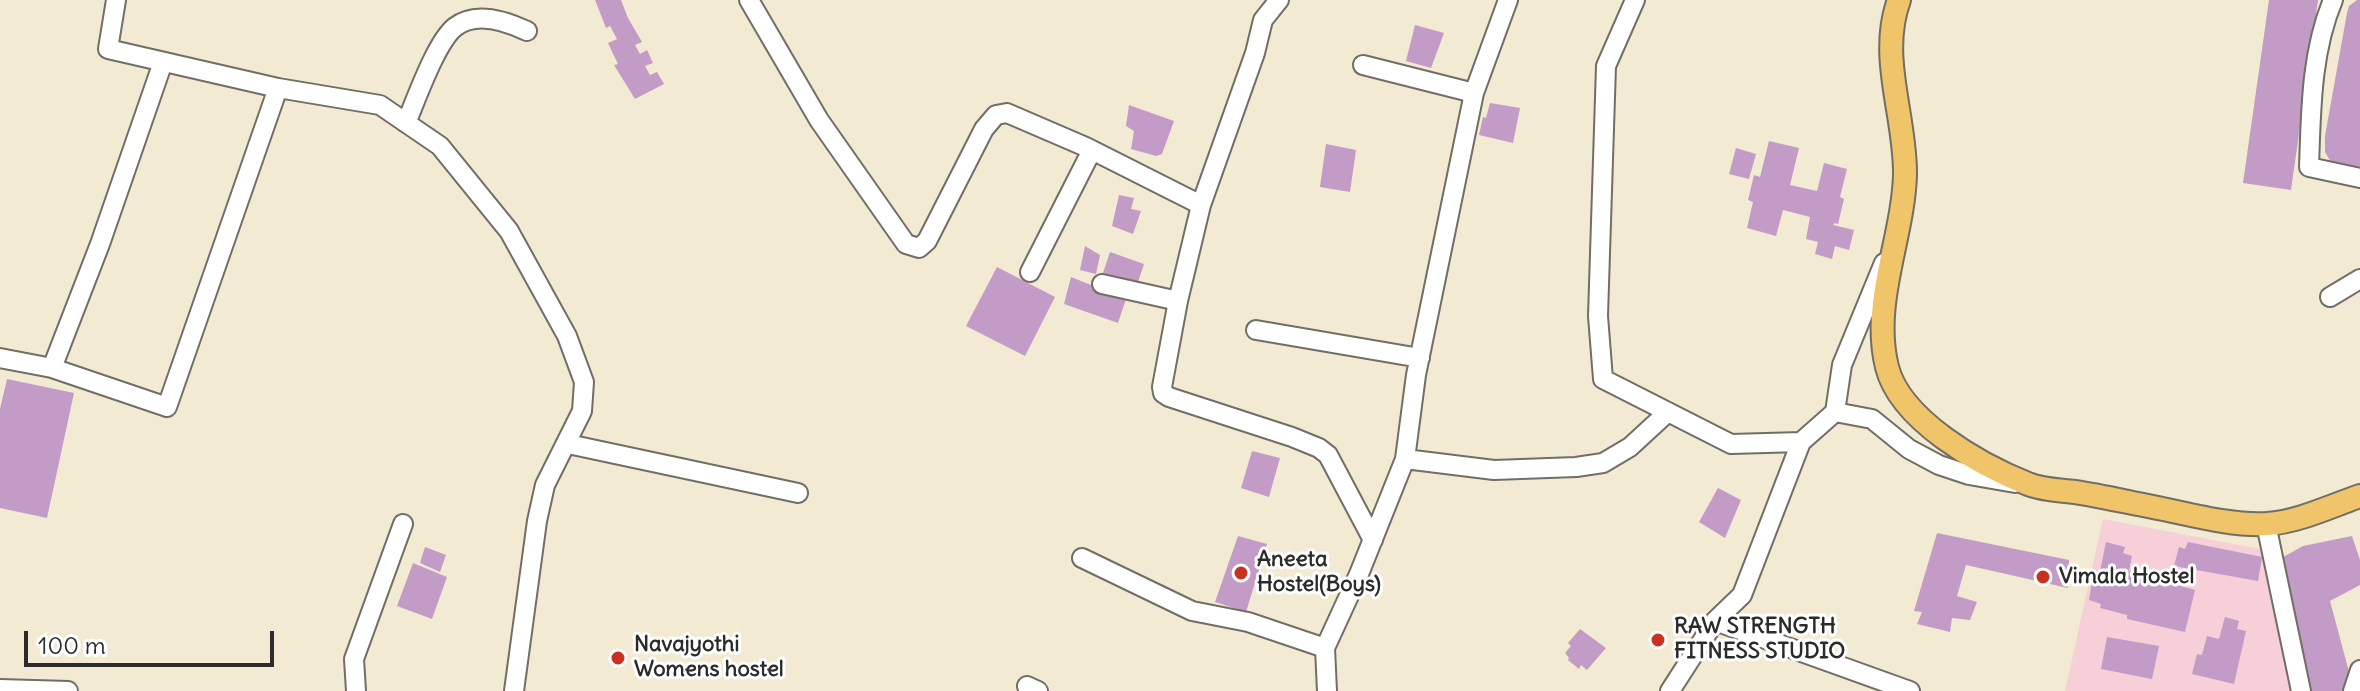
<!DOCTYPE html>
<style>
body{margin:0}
#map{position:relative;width:2360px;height:691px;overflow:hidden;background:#f2ead3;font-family:Delius,sans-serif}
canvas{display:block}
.scale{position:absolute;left:24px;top:631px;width:250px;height:36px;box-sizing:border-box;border:4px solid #2b2b2b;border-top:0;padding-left:10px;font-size:24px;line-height:28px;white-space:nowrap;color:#2b2b2b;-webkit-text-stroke:6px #fff;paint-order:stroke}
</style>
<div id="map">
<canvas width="2360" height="691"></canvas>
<div class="scale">100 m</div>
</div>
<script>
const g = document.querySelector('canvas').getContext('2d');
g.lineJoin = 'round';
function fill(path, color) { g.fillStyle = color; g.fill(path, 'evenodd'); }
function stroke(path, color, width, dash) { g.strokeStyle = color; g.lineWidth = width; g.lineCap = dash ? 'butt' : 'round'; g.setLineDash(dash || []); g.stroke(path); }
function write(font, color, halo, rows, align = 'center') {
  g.font = font + ' Delius,sans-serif'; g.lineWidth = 6; g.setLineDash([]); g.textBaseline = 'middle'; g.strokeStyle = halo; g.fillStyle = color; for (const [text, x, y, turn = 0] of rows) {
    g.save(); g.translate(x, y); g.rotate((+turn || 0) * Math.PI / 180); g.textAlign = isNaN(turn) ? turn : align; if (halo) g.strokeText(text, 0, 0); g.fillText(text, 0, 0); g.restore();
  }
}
fill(new Path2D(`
 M2103,519L2265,550L2293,691H2065Z`), '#f6cfd8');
fill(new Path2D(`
 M595,0H621L628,18L642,42L635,45L640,54L647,50L653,63L645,66L650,75L657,72L664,84L635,99L614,65L618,64L608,43L617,39L610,26L606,28Z
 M2269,0H2318L2291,190L2243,183Z
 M2357,0H2360V169L2332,164L2325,152V136L2347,13L2349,6Z
 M1415,25L1444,33L1431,68L1406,61Z
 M1490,103L1520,108L1513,143L1479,135L1483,117L1486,118Z
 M1129,105L1174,121L1162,154L1156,156L1131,149L1134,131L1126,126Z
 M1769,141L1799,148L1790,185L1817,191L1824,163L1847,169L1840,197L1844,199L1838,224L1834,223L1833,225L1854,230L1849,250L1835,246L1832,259L1815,254L1818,242L1806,239L1810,217L1783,210L1776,236L1747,228L1753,202L1748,200L1754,175L1760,177Z
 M1326,144L1356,150L1350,192L1320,187Z
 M1736,148L1756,154L1749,179L1729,174Z
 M1119,195L1134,198L1131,209L1141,211L1133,234L1112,226Z
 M1085,246L1100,255L1096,274L1080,270Z
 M1110,252L1144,264L1137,285L1103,273Z
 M997,267L1055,297L1025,356L966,326Z
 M1071,277L1126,299L1118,323L1064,304Z
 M7,379L74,393L47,518L0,508V409Z
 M1252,451L1280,458L1269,497L1241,488Z
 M1718,488L1741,500L1725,538L1699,522Z
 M1937,533L2069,560L2068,588L1966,565L1957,596L1977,602L1970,620L1952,618L1950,632L1917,624L1922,612L1914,611Z
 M1238,536L1267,544L1246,612L1215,602Z
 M2352,536L2360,560V585L2330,601L2352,683L2349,691H2307L2276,561L2303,546Z
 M2106,542L2125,547L2123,553L2132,556L2129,571L2195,590L2185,632L2127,619V615L2100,608L2101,604L2089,600L2094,570L2100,571Z
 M2188,542L2262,557L2258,581L2174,566L2179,547L2185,549Z
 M425,547L446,555L440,572L420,563Z
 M413,563L447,577L432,619L397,606Z
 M2225,617L2239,621L2237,629L2246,631L2234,684L2192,674L2197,654L2202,655L2207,636L2219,639Z
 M1580,629L1606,648L1587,670L1581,665L1579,669L1568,660L1569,658L1565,653L1571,646L1568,643Z
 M2107,637L2159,646L2152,679L2101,669Z`), '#c39bc7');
const minor = new Path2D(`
 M749,0L819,120L906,244L919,248L927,241L984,129L996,115L1007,113L1086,147L1201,205
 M1279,0L1263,20L1255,53L1201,205L1178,301L1162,387L1163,393L1169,397L1292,437L1319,448L1328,455L1373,540
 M1635,0L1606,66L1598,316L1603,379L1731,444L1801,442
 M2333,0C2311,52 2311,111 2309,167L2360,178
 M1363,65L1474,93
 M278,88L380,105L440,146L509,231L567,336L584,382L582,411L545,485L537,521L514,691
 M406,123C416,100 436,42 455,27C475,11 506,21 527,31
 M1030,272L1092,150
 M1102,284L1178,301
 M2330,297L2360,279
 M1256,330L1420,358
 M0,358L52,368L100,244L163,62
 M52,368L167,407L278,88L108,49L116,0
 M1835,412L1842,365L1884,263
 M568,444L798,493
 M1405,459L1494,470L1576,467L1603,463L1630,447L1668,412
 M2266,524L2301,691
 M1082,558L1192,611L1248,622L1325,648
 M1715,621L1910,691
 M1027,686L1038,691
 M0,689L68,691
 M356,691L354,659L403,524
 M1327,691L1325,648L1359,574L1405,459L1416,375L1474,93L1508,0
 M1670,691L1715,621L1742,595L1801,442L1835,412L1872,419L1909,449L1939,465L1969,475L2015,483
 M2353,691L2360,670`);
const major = new Path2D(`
 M1899,0C1878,57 1906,117 1905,175C1903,239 1871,302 1887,367C1900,420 1980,465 2028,484C2042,490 2060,490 2075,492C2101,496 2127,502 2153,507C2189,514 2230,526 2267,524C2298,522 2331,506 2360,496`);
stroke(minor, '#716e66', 22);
stroke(major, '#716e66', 26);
stroke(minor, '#fff', 18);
stroke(major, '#f0c469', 22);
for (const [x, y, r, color] of [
 [1241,573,8,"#c8321e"],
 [2043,577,8,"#c8321e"],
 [1658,640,8,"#c8321e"],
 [618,658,8,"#c8321e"]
]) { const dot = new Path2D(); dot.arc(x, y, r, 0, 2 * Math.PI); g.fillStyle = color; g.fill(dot); stroke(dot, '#fff', 3); }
write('bold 22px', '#2b2b2b', '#fff', [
 ["Aneeta",1257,560],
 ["Hostel(Boys)",1257,585],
 ["Vimala Hostel",2059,577],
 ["RAW STRENGTH",1674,627],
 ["FITNESS STUDIO",1674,652],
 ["Navajyothi",634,645],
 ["Womens hostel",634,670]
], 'left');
</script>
